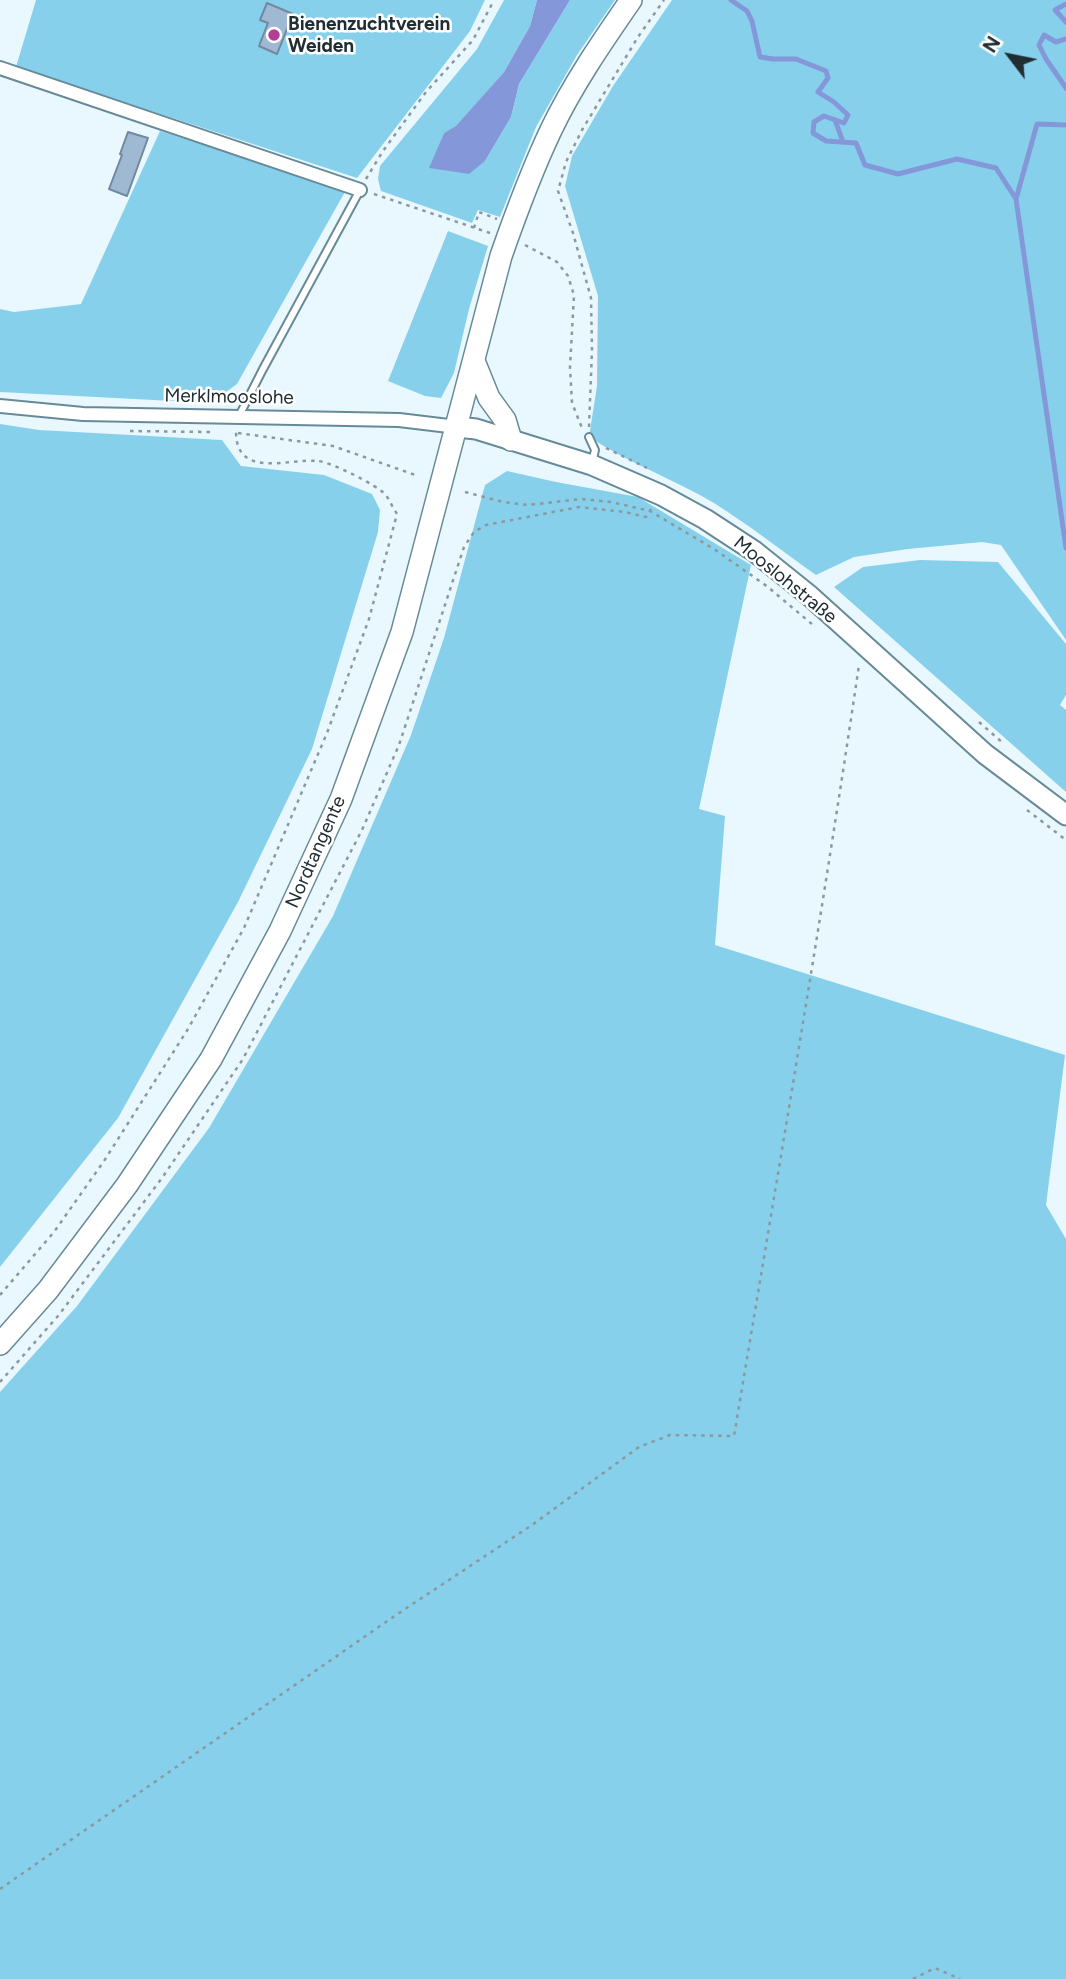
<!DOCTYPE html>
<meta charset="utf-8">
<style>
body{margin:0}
#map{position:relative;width:1066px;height:1979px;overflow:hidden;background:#e9f8ff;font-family:Figtree,sans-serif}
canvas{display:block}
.north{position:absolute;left:975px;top:21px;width:70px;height:70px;-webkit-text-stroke:5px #fff;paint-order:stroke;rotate:302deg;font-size:19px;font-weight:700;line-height:28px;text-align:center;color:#202e34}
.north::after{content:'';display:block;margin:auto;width:24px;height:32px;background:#202e34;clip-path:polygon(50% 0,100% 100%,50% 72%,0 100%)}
</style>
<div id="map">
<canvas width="1066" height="1979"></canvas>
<div class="north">N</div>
</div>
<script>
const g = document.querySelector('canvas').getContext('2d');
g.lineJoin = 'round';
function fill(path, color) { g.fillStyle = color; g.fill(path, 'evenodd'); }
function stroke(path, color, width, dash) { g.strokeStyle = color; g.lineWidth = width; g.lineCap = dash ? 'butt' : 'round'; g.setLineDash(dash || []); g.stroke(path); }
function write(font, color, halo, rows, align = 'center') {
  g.font = font + ' Figtree,sans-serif'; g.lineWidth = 5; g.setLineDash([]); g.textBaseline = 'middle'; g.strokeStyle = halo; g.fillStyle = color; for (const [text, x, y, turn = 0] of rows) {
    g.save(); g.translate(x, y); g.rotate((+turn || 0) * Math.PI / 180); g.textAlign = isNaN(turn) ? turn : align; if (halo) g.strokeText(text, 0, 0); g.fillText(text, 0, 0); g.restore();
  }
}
fill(new Path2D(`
 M36,0H485L470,31L357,178L16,67Z
 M504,0H537L530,26L504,72L456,127L444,133L430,168L485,161L511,117L519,84L570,0H615L577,55L536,127L500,217L478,210L472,223L381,191L378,179L380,166L477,49Z
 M672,0H1066V640L1001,545L982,542L908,549L854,557L816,575C782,551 749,525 714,503C673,479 629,463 589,437L597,386L598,296L565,186L572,156L613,86Z
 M160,131L346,190L237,384L211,403L0,392V309L14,312L81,304Z
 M448,231L488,246L469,309L454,373L441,398L425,396L388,381Z
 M0,424L39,430L222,440L241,466L324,475L372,494L380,510L378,532L312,749L238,902L118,1118L0,1267Z
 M507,471L556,482L638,497L751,565L699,809L725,816L715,945L1065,1055L1046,1205L1066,1239V1979H0V1392L77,1306L209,1128L333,916L411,735L444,638L485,485Z
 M920,560L998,562L1066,644V695L1060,705L1066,710V792L834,587L863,567Z`), '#87d0ec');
fill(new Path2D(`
 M537,0H570L519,84L511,117L485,161L469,174L429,168L444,133L456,126L504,72L530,26Z`), '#8498d9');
stroke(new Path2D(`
 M731,0L747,11L752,21L760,57L773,59H796L826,71L828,78L818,92L834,102L848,115L844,123L824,116L814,122L813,133L826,141L856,143L865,165L898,174L957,159L996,168L1016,199
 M1066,4L1055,10L1066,22
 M1066,39L1056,42L1044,35L1039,45L1046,59L1066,88
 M835,120L843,142
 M1066,125L1037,124L1016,199L1066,548`), '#8498d9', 5);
const building = new Path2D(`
 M267,3L293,14L277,54L259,46L268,23L260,20Z
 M128,132L148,138L127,196L109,189L122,155L120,154Z`);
fill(building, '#a0b9d2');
stroke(building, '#7189a0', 2);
const lane = new Path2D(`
 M239,416L263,369L360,190
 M589,437L595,450L592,463`);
const street = new Path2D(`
 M0,68L360,190
 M0,406L83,414L399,420L457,427`);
const secondary = new Path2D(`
 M457,427L476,429L592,465L661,495L705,519L754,551L810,596L985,754L1066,815`);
const primary = new Path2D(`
 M474,361L489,398L505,420L511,440
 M0,1344L48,1290L127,1185L211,1059L280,931L341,799L402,632L501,256C516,213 532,170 551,130C573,84 602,42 631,0`);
stroke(lane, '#678a98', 10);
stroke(street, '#678a98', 16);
stroke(secondary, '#678a98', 23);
stroke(primary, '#678a98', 24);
stroke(new Path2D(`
 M366,179L383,151L426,92L473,40L494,0
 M374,194L490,233
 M474,228L479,212L497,219
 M525,245L557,262L568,276L574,295L570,367L572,403L582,428
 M589,427L592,350L591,298L573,233L558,191L566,162L582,130L638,37L664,0
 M130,431L211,432
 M238,433L333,446L418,476
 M606,448L647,468
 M465,492L503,502L528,505L581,499L611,502L650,511L714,549L768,587L813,625
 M979,722L1003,743
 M1027,810L1066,840
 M0,1295L54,1232L104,1161L188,1029L244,928L327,733L369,619L397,514C393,508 390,501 386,495C377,485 331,462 318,461C288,458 235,480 236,430
 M0,1382L58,1316L162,1178L243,1059L362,830L399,745L464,547L474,532L486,525L579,507L625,512L646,517L651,509
 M0,1889L396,1615L532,1525L639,1447L670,1435L734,1436C777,1179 821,923 859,665
 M913,1979L935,1968L960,1979`), '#8a999f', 2.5, [3.5, 5]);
stroke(lane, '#fff', 6);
stroke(street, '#fff', 12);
stroke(secondary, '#fff', 19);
stroke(primary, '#fff', 21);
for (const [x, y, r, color] of [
 [274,35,7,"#b43e95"]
]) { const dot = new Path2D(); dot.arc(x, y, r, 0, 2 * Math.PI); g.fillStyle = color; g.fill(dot); stroke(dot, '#fff', 2.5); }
write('bold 19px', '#202e34', '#fff', [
 ["Bienenzuchtverein",288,24],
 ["Weiden",288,46]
], 'left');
write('19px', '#202e34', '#fff', [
 ["Merklmooslohe",229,397,1],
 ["Mooslohstraße",785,580,39],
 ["Nordtangente",316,852,-66]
]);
</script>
